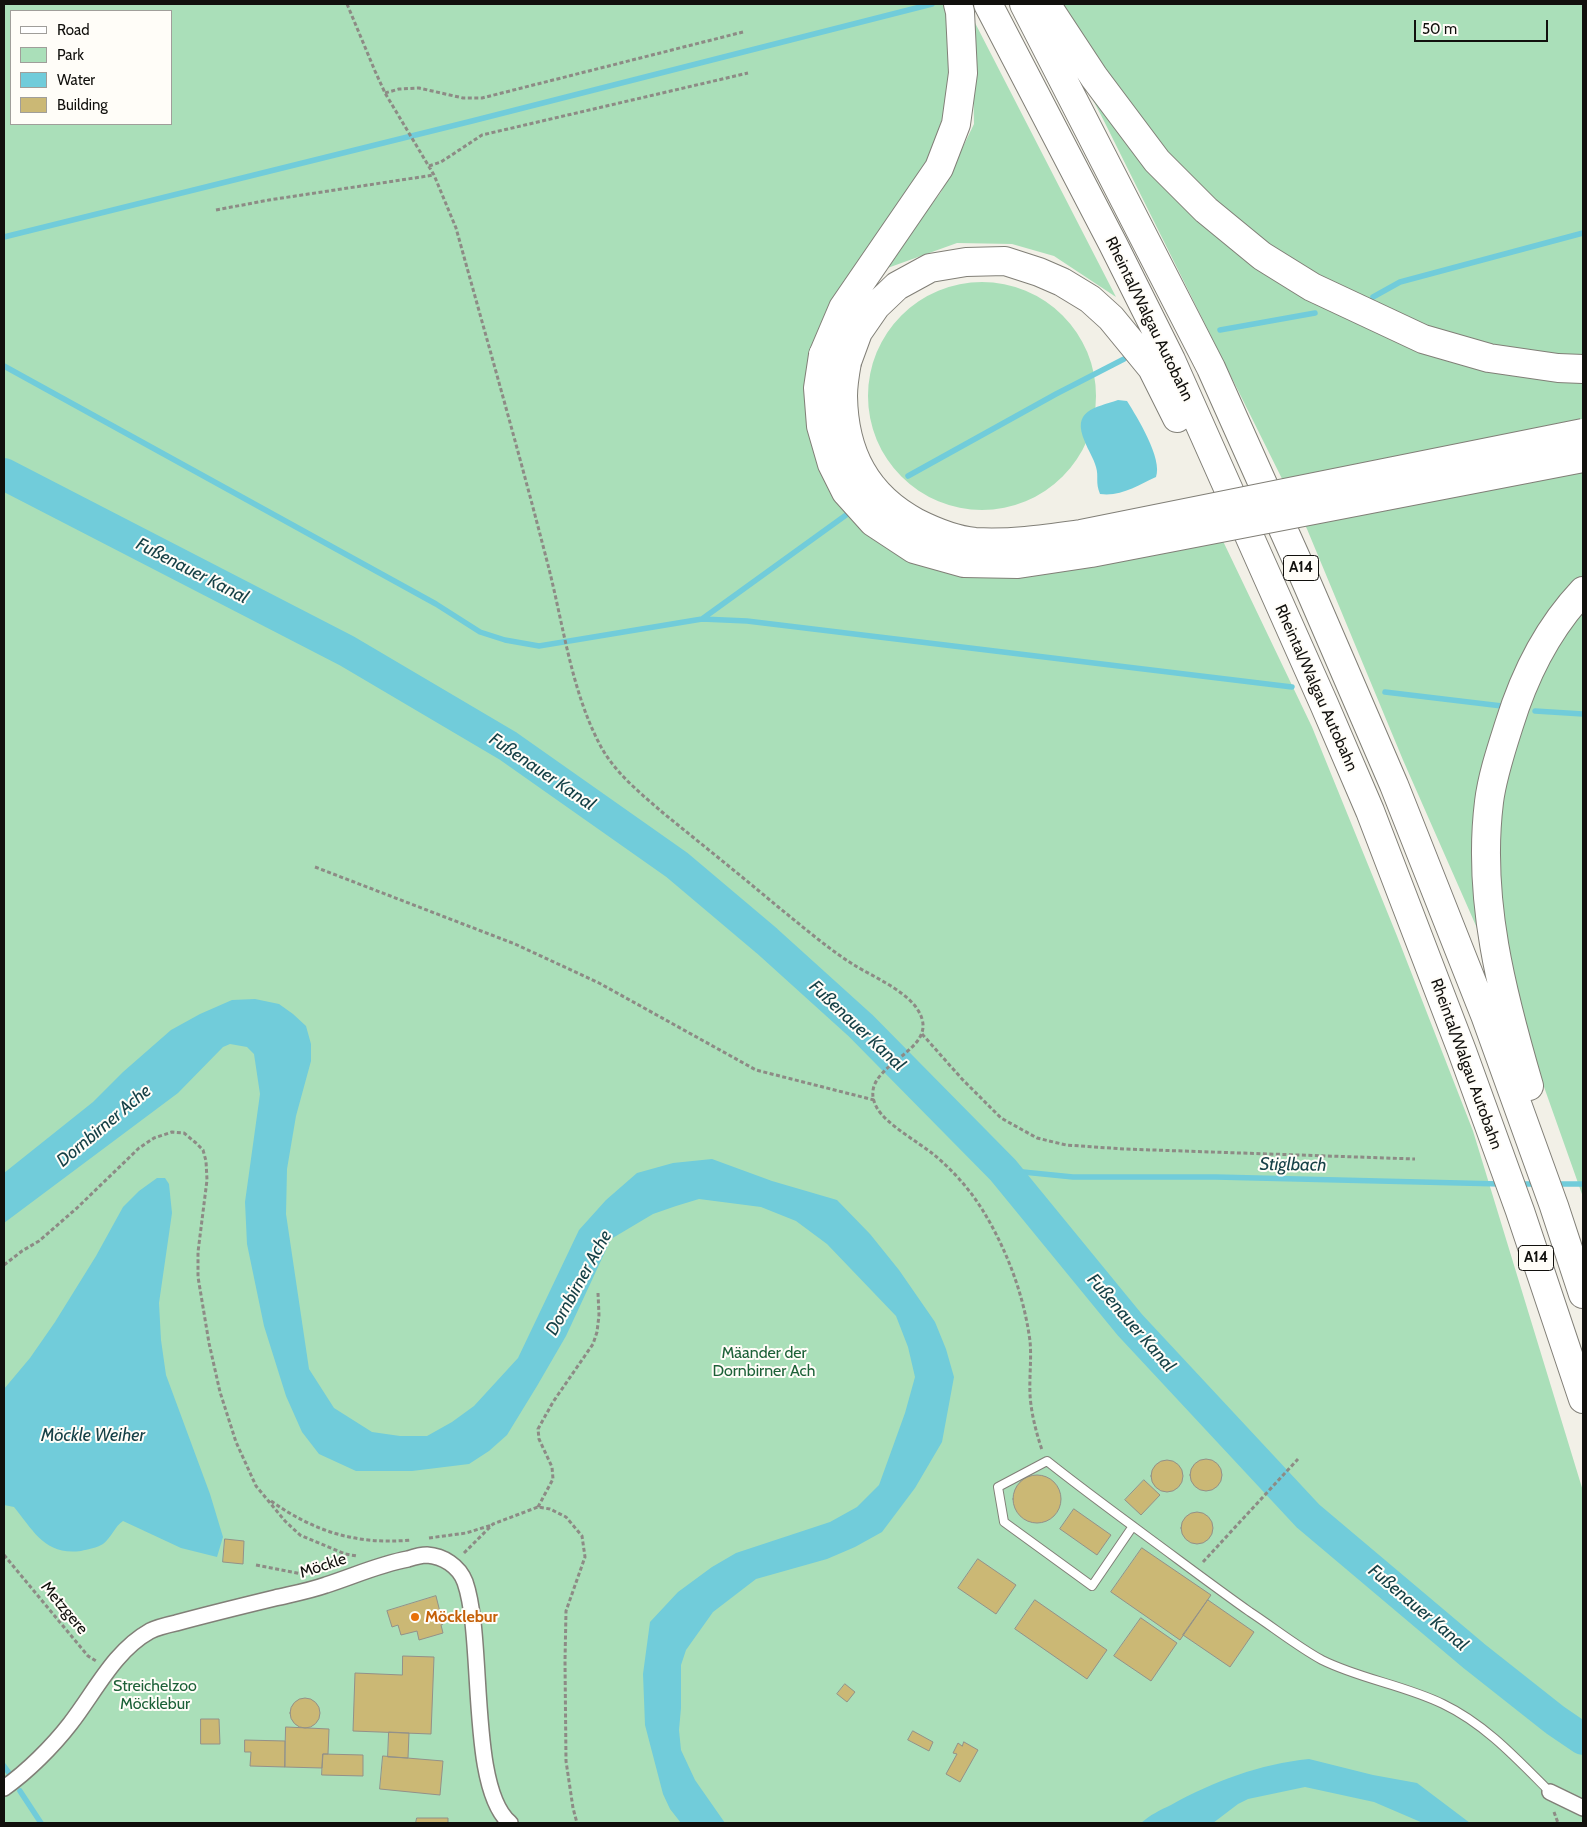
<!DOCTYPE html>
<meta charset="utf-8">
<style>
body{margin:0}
#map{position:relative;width:1587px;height:1827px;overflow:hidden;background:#f2f0e7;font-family:Cabin,sans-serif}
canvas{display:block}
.frame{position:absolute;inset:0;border:5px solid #11100d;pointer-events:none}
.legend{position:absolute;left:10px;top:10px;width:162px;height:115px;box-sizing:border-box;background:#fffdf8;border:1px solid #a09e9a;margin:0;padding:6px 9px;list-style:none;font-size:15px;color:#11100d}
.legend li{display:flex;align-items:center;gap:10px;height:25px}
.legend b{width:25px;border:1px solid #a09e9a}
.scale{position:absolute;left:1414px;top:20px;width:134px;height:22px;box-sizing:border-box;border:2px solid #11100d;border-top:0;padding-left:6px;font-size:15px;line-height:18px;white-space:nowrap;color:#11100d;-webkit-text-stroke:4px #fffdf8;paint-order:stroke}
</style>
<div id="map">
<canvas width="1587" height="1827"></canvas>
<div class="frame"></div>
<ul class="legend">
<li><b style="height:6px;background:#fff"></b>Road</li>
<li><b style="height:14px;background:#aadfb9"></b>Park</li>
<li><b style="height:14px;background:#71ccda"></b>Water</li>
<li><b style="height:14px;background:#cbb875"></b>Building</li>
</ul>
<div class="scale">50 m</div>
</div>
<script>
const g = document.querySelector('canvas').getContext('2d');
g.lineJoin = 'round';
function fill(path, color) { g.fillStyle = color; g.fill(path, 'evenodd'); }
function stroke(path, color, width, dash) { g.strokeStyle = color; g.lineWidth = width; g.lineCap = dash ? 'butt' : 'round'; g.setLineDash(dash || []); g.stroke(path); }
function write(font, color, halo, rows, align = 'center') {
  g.font = font + ' Cabin,sans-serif'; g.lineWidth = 4; g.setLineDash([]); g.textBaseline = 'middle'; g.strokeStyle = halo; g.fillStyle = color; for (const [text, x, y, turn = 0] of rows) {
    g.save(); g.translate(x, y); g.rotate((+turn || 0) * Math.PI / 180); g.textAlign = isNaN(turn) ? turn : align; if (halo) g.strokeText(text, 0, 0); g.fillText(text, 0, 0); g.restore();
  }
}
fill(new Path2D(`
 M4,4H949L955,79L924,175L830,314L866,529L1222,539L1312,727L1397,936L1473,1131L1583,1491V1823H4ZM11,11H171V124H11Z
 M1042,4H1583V1197L1532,1053L1403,760L1307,529L1103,119Z
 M972,17L1116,297L1054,256L1012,244L957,243L882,270L941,192L974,124Z
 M868 396a114 114 0 1 1 228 0a114 114 0 1 1-228 0Z`), '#aadfb9');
fill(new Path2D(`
 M1118,400L1127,401C1137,417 1163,459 1156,477C1138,485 1121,497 1100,494C1095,482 1099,477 1096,467C1094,459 1088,450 1085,442C1071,410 1095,408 1118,400Z
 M255,999L279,1004L293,1014L306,1026L311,1044V1061L296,1116L287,1169L286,1214L309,1369L334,1408L372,1432L400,1436H427L452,1422L474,1406L518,1358L579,1230L606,1200L637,1173L673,1163L712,1159L772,1181L837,1200L870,1234L899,1270L935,1322L946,1349L954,1377L942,1442L915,1488L882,1532L855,1547L827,1559L756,1579L713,1612L686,1650L681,1665V1708L679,1730L681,1750L695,1780L725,1823H681L670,1809L663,1794L645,1725L643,1674L650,1622L678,1592L712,1567L736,1553L830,1522L857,1507L879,1485L905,1413L915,1377L908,1347L896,1316L827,1244L796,1221L761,1207L699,1199L676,1206L653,1214L611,1239L566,1336L537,1386L507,1435L489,1451L469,1464L412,1471H356L319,1454L302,1432L286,1396L264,1326L247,1244L245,1202L260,1094L254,1054L247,1047L230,1044L223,1047L178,1093L4,1223V1173L93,1102L123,1072L171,1030L200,1014L232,1000Z
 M157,1178H165L169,1184L172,1213L159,1303L161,1340L166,1375L210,1494L223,1537L217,1557L181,1548L123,1521C115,1526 111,1538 103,1544C97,1548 88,1549 81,1551C45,1556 33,1530 14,1507L4,1505V1489L5,1486L4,1480V1389L30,1358L55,1322L96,1256L123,1207L139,1191Z
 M1309,1759L1373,1775L1417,1783L1470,1823H1423L1374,1802L1305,1787L1248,1799L1238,1804L1213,1823H1141C1150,1815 1160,1810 1171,1805C1214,1781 1260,1764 1309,1759Z`), '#71ccda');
stroke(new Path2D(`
 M4,237L472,121L932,4
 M1373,297L1400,282L1583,233
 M1220,330L1315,313
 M4,366L436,604L480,632L505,640L539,646L702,619L747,621L1292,687
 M908,476L1056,394L1124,359
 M702,619L853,510
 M1385,692L1502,706
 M1535,711L1583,714
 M1003,1170L1073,1177H1216L1501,1184
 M1518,1184H1539
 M1553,1184H1583
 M4,1766L9,1773
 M20,1791L41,1823`), '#71ccda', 5.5);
stroke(new Path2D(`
 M4,474L347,651L508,746L677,865L767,941L861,1026L1003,1170L1130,1325L1308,1516L1474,1656L1555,1720L1583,1739`), '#71ccda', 32);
const building = new Path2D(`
 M1190 1475a16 16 0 1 1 32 0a16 16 0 1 1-32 0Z
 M1151 1476a16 16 0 1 1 32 0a16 16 0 1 1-32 0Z
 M1013 1499a24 24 0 1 1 48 0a24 24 0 1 1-48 0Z
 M1144,1480L1160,1495L1141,1515L1125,1500Z
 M1074,1509L1111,1535L1097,1555L1060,1529Z
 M1181 1528a16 16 0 1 1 32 0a16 16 0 1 1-32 0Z
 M225,1539L244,1541L243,1564L223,1562Z
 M1142,1548L1211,1595L1180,1640L1111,1592Z
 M978,1559L1016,1585L996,1614L958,1588Z
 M436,1596L443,1624L441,1625L443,1633L419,1640L417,1631L401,1635L398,1625L392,1627L387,1611Z
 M1035,1600L1107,1650L1087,1679L1015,1629Z
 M1208,1600L1254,1632L1230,1667L1183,1635Z
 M1141,1618L1177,1643L1151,1681L1114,1656Z
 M403,1656L434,1657L431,1734L353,1731L355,1673L402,1675Z
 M845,1684L855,1692L847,1702L837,1694Z
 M290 1713a15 15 0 1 1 30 0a15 15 0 1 1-30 0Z
 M201,1719H219L220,1744H201Z
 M286,1727L329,1729L328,1754H323L322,1768L285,1767Z
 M913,1731L933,1742L929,1751L908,1740Z
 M389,1732L409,1733L408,1758L388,1757Z
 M245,1740L285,1741V1767L250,1766L251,1752H245Z
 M964,1742L978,1750L960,1782L946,1774L957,1754L953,1753L958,1743L962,1746Z
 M323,1754L363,1755V1776L322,1775Z
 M383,1756L443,1761L440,1795L380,1789Z
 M417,1818H448V1823H416Z`);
fill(building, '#cbb875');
stroke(building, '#939189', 1);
const lane = new Path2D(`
 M1133,1526L1092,1586L1004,1522L998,1487L1047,1461C1081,1488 1115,1513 1149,1538C1183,1563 1216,1588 1250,1612C1273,1627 1298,1647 1322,1660C1360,1679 1404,1685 1443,1704C1485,1724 1517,1759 1550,1792`);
const street = new Path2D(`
 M4,1788C27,1772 53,1746 70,1724C95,1692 114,1651 150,1631C158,1627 167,1625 176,1623C209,1614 242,1606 275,1598C292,1594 309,1591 326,1585C354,1576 380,1564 408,1559C414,1557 421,1555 427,1555C443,1556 459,1566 465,1582C485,1639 468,1788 510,1823
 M1550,1792L1583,1808`);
const highway = new Path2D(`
 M988,4L1113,244L1171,360L1324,704L1370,811L1462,1051L1520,1211L1583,1399
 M1024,4L1211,368L1296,558L1394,785L1485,1015L1554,1206L1583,1294
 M1046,4L1094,77L1157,161L1206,210L1262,256L1312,287L1423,339L1489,358L1558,368L1583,369
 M823,355L843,308L939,168L956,124L963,73L960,12L958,4
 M847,362L858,332L876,306L897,286L930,268L966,262L1005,261L1039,272L1062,282L1090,299L1111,318L1152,368L1177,418
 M1529,1086C1502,994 1477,899 1489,802C1492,777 1501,750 1509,725C1524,676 1548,628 1583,591`);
stroke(lane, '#817f77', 10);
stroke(street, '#817f77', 18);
stroke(highway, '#817f77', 30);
stroke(new Path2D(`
 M347,4L375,71L385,93L434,175L456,228C487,340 519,452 548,565C563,623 571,689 599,743C613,771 639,792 662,812C700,843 739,874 777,906C802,926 827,948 854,965C875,978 915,994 922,1019C933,1055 854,1067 877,1108C886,1124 918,1142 933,1154C953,1170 972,1192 985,1214C1008,1253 1024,1296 1030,1341C1032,1362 1028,1384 1031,1405C1033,1420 1037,1435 1042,1450
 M385,93L399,89L419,88L463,98H482L743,32
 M429,166L441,162L482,135L748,73
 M216,210L269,200L434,175
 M315,867L515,944L599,983L756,1070L874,1100
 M922,1034L962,1079L1001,1118L1037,1138L1066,1145L1124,1149L1415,1159
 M4,1265L22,1251L39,1241L77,1208L139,1148L154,1138L172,1132L184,1133L196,1143L203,1150L206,1161L207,1180L198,1252V1277L209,1343L220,1392L236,1442L256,1486L285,1521L300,1535L345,1554L357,1556
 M271,1501C315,1532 357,1545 411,1540
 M538,1507L553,1479L552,1467L539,1439L538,1429L553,1402L593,1344L597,1332L599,1315L598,1293
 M429,1538L466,1533L492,1525
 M464,1553L493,1524L538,1507L550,1509L566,1517L582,1536L585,1557L566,1611L565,1661L566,1761L573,1808L577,1823
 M4,1555L88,1656L96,1661
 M1203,1562L1298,1459
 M256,1565L302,1574
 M1554,1812L1558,1823`), '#8d8b85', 3, [4, 2.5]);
stroke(lane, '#fff', 8);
stroke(street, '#fff', 15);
stroke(highway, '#fff', 28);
const highwayBridge = new Path2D(`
 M823,355L818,388L821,426L832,464L846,492L873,522L914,549L964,563L1018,564L1091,553L1583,458
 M847,362C845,373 843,385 843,396C844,453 866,496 917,523C935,532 955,540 975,542C1012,544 1045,539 1081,534L1583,433`);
stroke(highwayBridge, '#817f77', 30, []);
stroke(highwayBridge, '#fff', 28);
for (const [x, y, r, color] of [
 [415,1617,5,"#e8710a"]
]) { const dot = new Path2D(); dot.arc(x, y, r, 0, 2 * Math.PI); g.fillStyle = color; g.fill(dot); stroke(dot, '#fffdf8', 2); }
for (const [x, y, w] of [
 [1301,568,35],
 [1536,1258,35]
]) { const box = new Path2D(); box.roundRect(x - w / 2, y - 12.5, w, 25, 4); g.fillStyle = '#fffdf8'; g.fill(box); stroke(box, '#11100d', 1); }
write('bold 15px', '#11100d', null, [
 ["A14",1301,568],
 ["A14",1536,1258]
]);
write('16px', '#11100d', '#fffdf8', [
 ["Rheintal/Walgau Autobahn",1149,319,64],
 ["Rheintal/Walgau Autobahn",1316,688,66],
 ["Rheintal/Walgau Autobahn",1466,1064,70],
 ["Möckle",323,1566,-18],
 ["Metzgere",64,1608,50]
]);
write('16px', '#1d6138', '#fffdf8', [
 ["Mäander der",764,1353],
 ["Dornbirner Ach",764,1371],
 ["Streichelzoo",155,1686],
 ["Möcklebur",155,1704]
]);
write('bold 16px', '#c56008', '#fffdf8', [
 ["Möcklebur",425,1617]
], 'left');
write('italic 18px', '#164147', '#fffdf8', [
 ["Fußenauer Kanal",192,571,27],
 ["Fußenauer Kanal",542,772,34],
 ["Fußenauer Kanal",857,1026,43],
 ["Dornbirner Ache",104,1126,-40],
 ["Stiglbach",1293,1165,1],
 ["Dornbirner Ache",579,1283,-61],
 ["Fußenauer Kanal",1131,1323,49],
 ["Möckle Weiher",93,1436],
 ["Fußenauer Kanal",1418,1608,40]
]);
</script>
